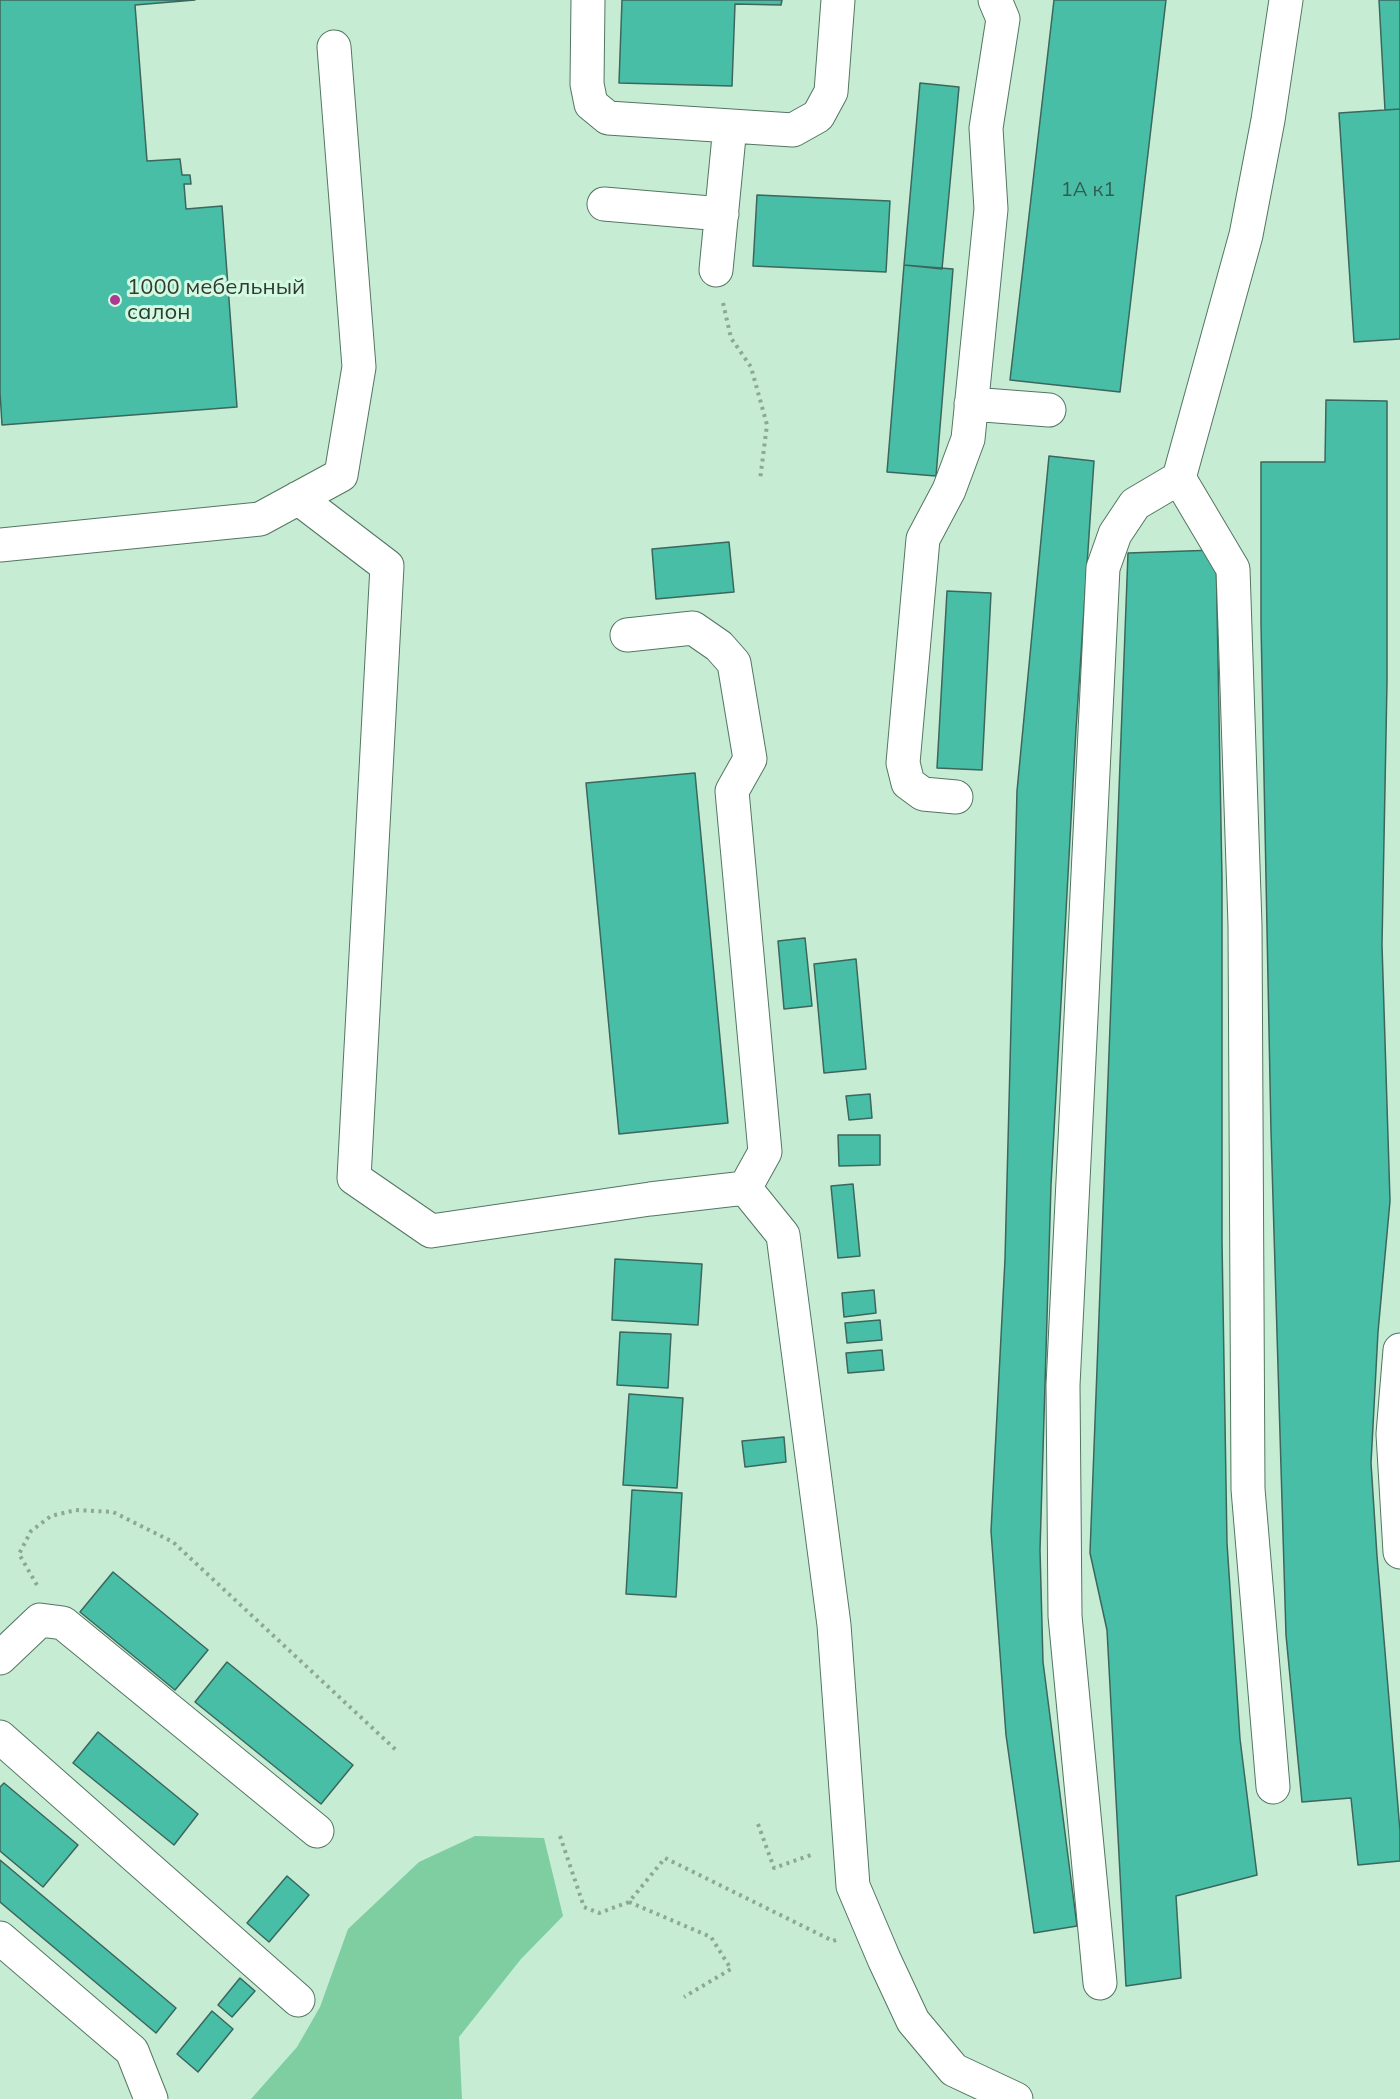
<!DOCTYPE html>
<meta charset="utf-8">
<style>
body{margin:0}
canvas{display:block;background:#c6ecd4}
</style>
<canvas width="1400" height="2099"></canvas>
<script>
const g = document.querySelector('canvas').getContext('2d');
g.lineJoin = 'round';
function fill(path, color) { g.fillStyle = color; g.fill(path, 'evenodd'); }
function stroke(path, color, width, dash) { g.strokeStyle = color; g.lineWidth = width; g.lineCap = dash ? 'butt' : 'round'; g.setLineDash(dash || []); g.stroke(path); }
function write(font, color, halo, rows, align = 'center') {
  g.font = font + ' Mulish,sans-serif'; g.lineWidth = 6; g.setLineDash([]); g.textBaseline = 'middle'; g.strokeStyle = halo; g.fillStyle = color; for (const [text, x, y, turn = 0] of rows) {
    g.save(); g.translate(x, y); g.rotate((+turn || 0) * Math.PI / 180); g.textAlign = isNaN(turn) ? turn : align; if (halo) g.strokeText(text, 0, 0); g.fillText(text, 0, 0); g.restore();
  }
}
fill(new Path2D(`
 M475,1836L544,1838L563,1916L521,1959L459,2037L462,2099H251L297,2047L320,2007L348,1929L419,1862Z`), '#7ecea1');
const building = new Path2D(`
 M0,0H195L135,5L147,161L180,159L182,175H190L191,184H184L186,209L222,206L237,407L2,425L0,392Z
 M622,0H782L781,5L735,4L732,86L619,83Z
 M1054,0H1166L1120,392L1010,380Z
 M1379,0H1400V109L1385,110Z
 M920,83L959,87L942,269L904,265Z
 M1400,109V339L1354,342L1339,113Z
 M757,195L890,201L886,272L753,266Z
 M904,265L953,269L936,476L887,472Z
 M1326,400L1387,401V682L1382,945L1390,1201L1378,1332L1371,1463L1377,1556L1400,1831V1861L1358,1865L1351,1798L1302,1802L1286,1635L1271,1132L1261,624V462H1325Z
 M1049,456L1094,461L1076,729L1051,1185L1040,1550L1043,1662L1077,1926L1034,1933L1006,1735L991,1531L1005,1259L1017,791Z
 M729,542L734,592L656,599L652,549Z
 M1216,550L1222,880V1242L1227,1543L1240,1739L1257,1875L1176,1896L1181,1978L1126,1986L1107,1630L1090,1553L1128,553Z
 M947,591L991,593L982,770L937,768Z
 M695,773L728,1123L619,1134L586,783Z
 M805,938L812,1006L784,1009L778,941Z
 M856,959L866,1069L824,1073L814,964Z
 M870,1094L872,1118L849,1120L846,1096Z
 M838,1135H880V1165L839,1166Z
 M853,1184L860,1256L838,1258L831,1186Z
 M615,1259L702,1264L698,1325L612,1320Z
 M874,1290L876,1313L844,1317L842,1293Z
 M880,1320L882,1340L847,1343L845,1323Z
 M620,1332L671,1334L668,1388L617,1385Z
 M882,1350L884,1370L848,1373L846,1353Z
 M629,1394L683,1398L677,1488L623,1485Z
 M784,1437L786,1462L745,1467L742,1441Z
 M632,1490L682,1493L676,1597L626,1594Z
 M113,1572L208,1650L175,1690L80,1612Z
 M227,1662L353,1765L321,1804L195,1702Z
 M98,1732L198,1814L174,1845L73,1763Z
 M4,1783L78,1845L43,1887L0,1851V1787Z
 M0,1860L176,2008L156,2033L0,1902Z
 M287,1876L309,1895L269,1942L247,1923Z
 M240,1978L255,1991L232,2017L218,2005Z
 M212,2011L233,2029L198,2072L177,2054Z`);
fill(building, '#48bea7');
stroke(building, '#3c675d', 1.5);
const minor = new Path2D(`
 M588,0L587,84L591,104L608,118L793,130L818,116L831,92L838,0
 M604,204L722,214
 M716,270L730,126
 M971,404L1049,410
 M298,498L387,566L354,1178L431,1231L650,1199L745,1188L783,1235L834,1625L853,1886L884,1959L913,2021L954,2070L1016,2099
 M0,545L260,519L341,475L359,367L334,47
 M627,635L693,628L719,646L734,663L750,759L732,791L765,1152L745,1188
 M956,797L923,794L908,783L903,763L923,539L949,490L968,439L991,209L986,128L1003,19L995,0
 M1400,1350L1393,1434L1400,1552
 M0,1658L40,1620L63,1623L317,1831
 M0,1737L298,2000
 M1273,1787L1248,1489L1245,925L1233,569L1179,478L1246,235L1268,120L1286,0
 M0,1938L132,2051L151,2099
 M1100,1983L1065,1616L1063,1385L1103,568L1115,534L1135,504L1179,478`);
stroke(minor, '#537661', 35);
stroke(new Path2D(`
 M723,303L731,338L751,367L767,425L760,480
 M37,1585L19,1554L31,1531L51,1516L76,1510L113,1512L173,1542L396,1750
 M758,1824L774,1868L814,1854
 M560,1836L584,1907L599,1913L629,1902L665,1858L833,1941L836,1940
 M629,1902L711,1937L731,1969L684,1997`), '#8ca997', 4, [3, 4.5]);
stroke(minor, '#fff', 33);
for (const [x, y, r, color] of [
 [115,300,6,"#ad3993"]
]) { const dot = new Path2D(); dot.arc(x, y, r, 0, 2 * Math.PI); g.fillStyle = color; g.fill(dot); stroke(dot, '#d3f9e1', 2); }
write('20px', '#345c50', null, [
 ["1А к1",1088,190]
]);
write('22px', '#2d3c33', '#d3f9e1', [
 ["1000 мебельный",127,287],
 ["салон",127,312]
], 'left');
</script>
